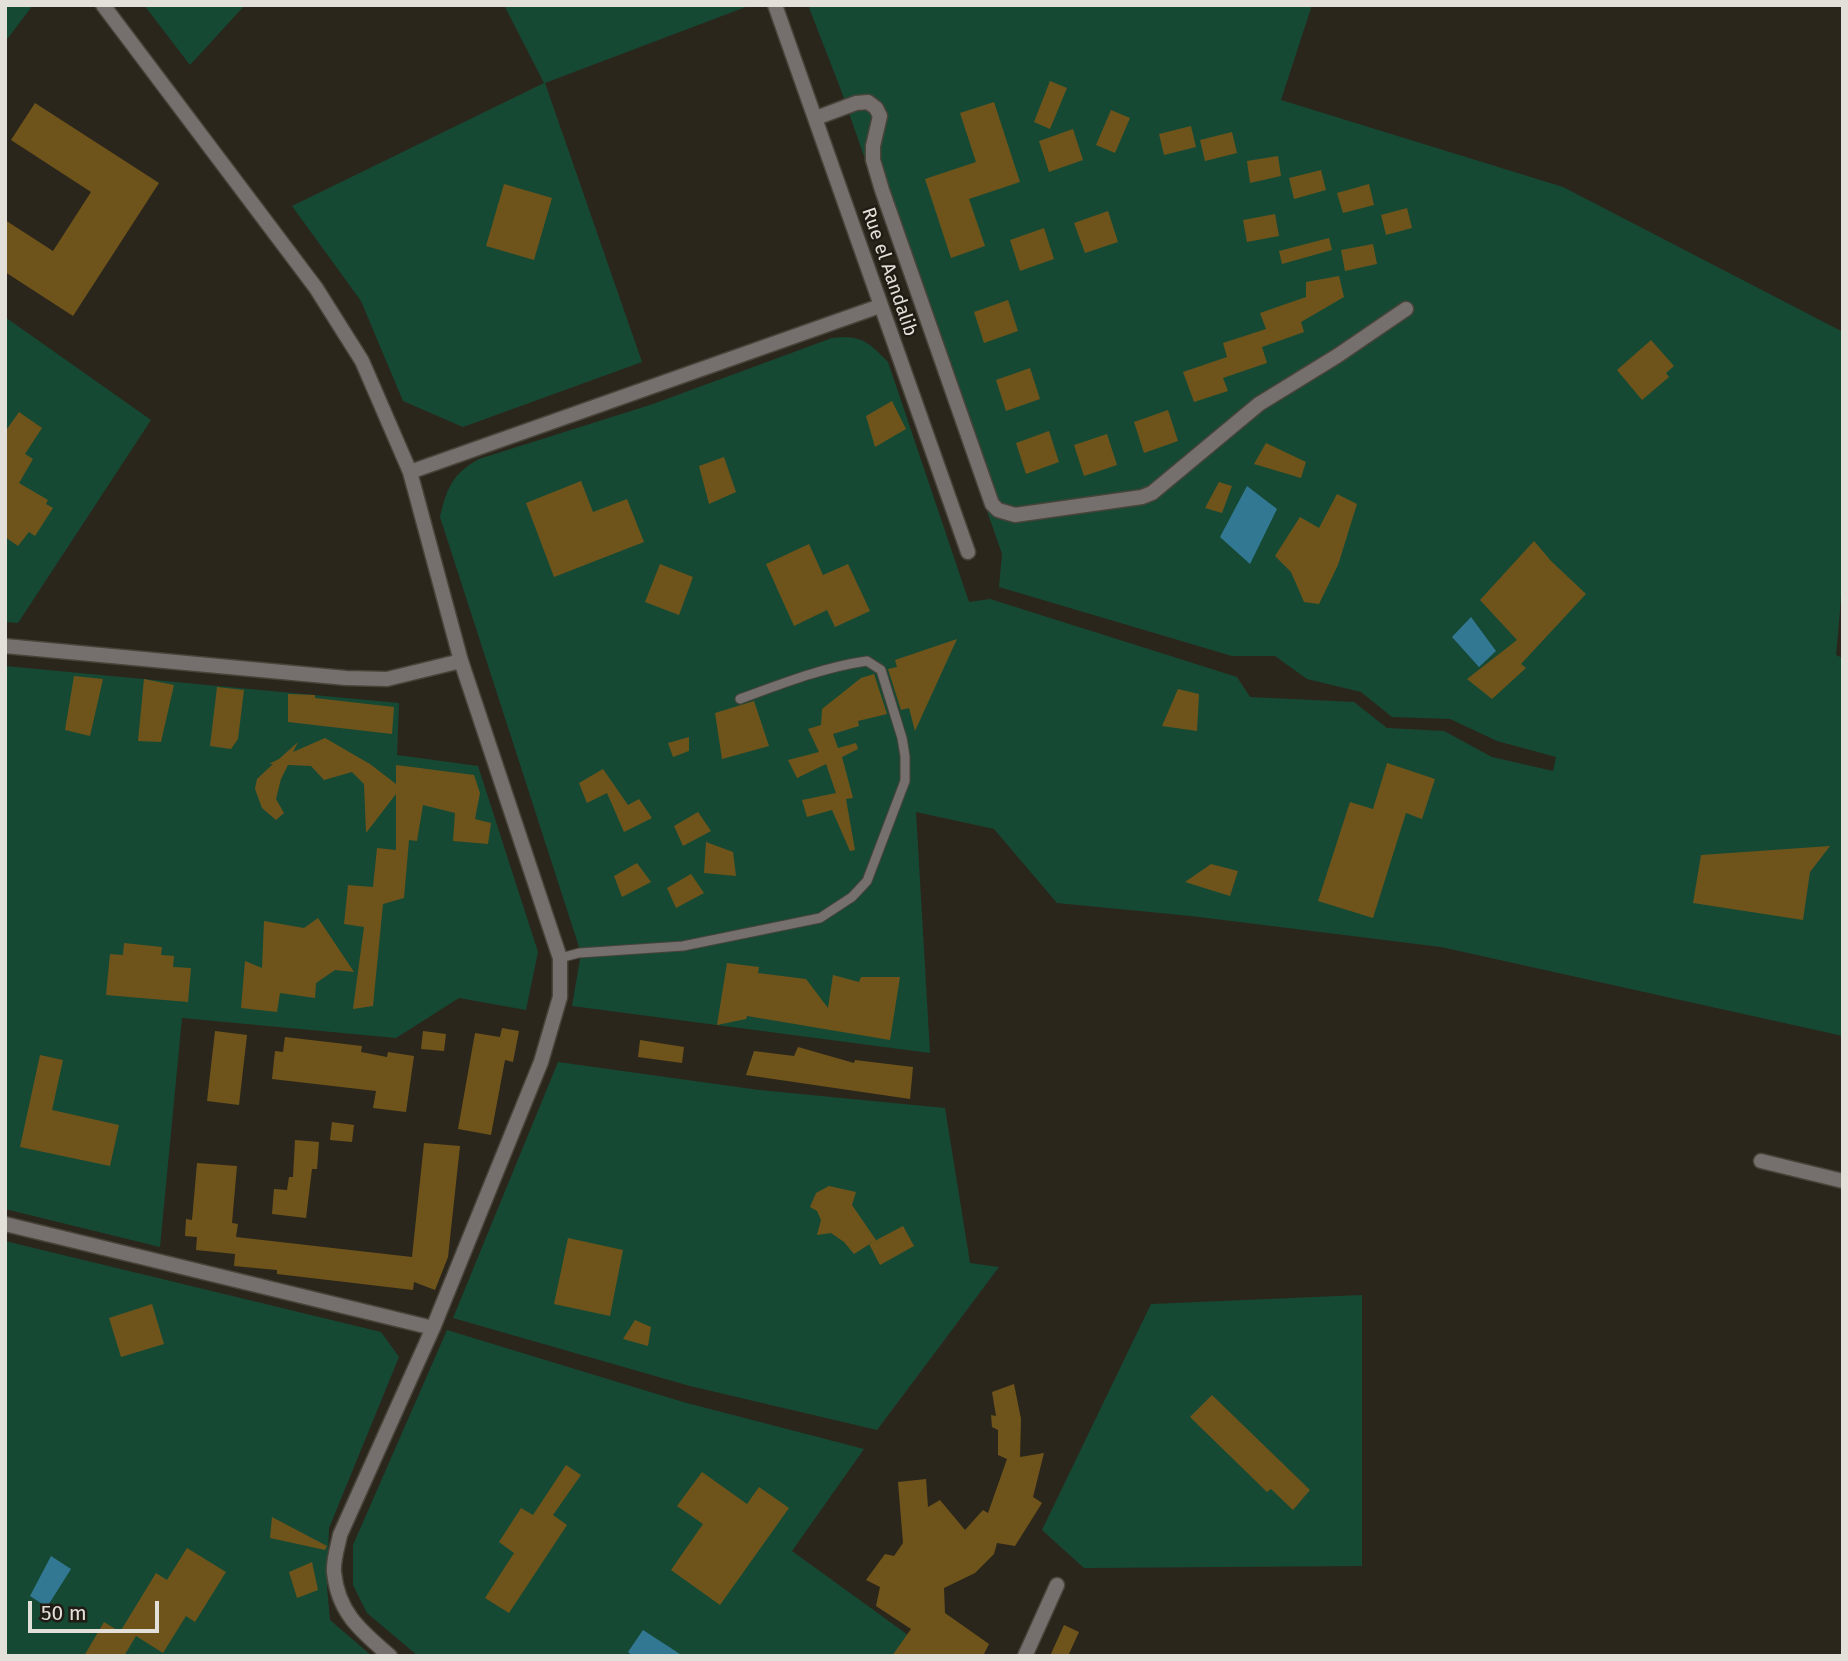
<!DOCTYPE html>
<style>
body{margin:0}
#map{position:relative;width:1848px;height:1661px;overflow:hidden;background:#2b261c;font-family:"Fira Sans",sans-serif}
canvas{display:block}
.frame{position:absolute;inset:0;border:7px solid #e3e0d9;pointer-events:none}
.scale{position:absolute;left:28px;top:1601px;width:131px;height:32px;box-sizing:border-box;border:4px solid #e3e0d9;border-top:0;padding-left:9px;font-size:21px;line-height:24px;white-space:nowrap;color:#e3e0d9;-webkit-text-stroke:5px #211c13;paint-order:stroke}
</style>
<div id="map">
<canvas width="1848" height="1661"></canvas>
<div class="frame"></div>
<div class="scale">50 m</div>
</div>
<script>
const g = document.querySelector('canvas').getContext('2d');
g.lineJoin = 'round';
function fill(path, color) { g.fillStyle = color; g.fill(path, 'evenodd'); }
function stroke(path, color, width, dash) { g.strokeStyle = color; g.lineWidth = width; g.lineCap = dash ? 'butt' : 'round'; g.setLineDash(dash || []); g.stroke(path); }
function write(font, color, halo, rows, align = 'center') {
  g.font = font + ' "Fira Sans",sans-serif'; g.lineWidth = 5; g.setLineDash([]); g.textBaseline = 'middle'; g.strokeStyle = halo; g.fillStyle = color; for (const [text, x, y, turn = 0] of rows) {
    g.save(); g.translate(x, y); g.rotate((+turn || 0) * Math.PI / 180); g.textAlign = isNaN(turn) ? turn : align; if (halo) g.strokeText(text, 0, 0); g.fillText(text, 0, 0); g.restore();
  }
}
fill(new Path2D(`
 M5,5H33L5,42Z
 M144,5H245L190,65Z
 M504,5H751L545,83L642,362L463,427L403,401L361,301L292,206L544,83Z
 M808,5H1312L1281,100L1563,187L1843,332C1843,439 1848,548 1836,655L1843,658V1036L1441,947L1191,916L1057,903L994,829L916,812L930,1053L572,1006L581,953L440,517C447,488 452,474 479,459L653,404L832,338C862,335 868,342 888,362L969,602L990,599L1237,677L1250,697L1354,702L1387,728L1444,731L1492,757L1553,771L1556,757L1497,741L1450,719L1392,717L1361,692L1307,679L1275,656H1232L999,587L1002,554L841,90Z
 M5,317L151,420L18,623L5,622Z
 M5,666L399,703L397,755L478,766L538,952L526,1010L459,998L396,1038L182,1018L160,1247L5,1209Z
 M558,1062L759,1090L945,1108L970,1263L999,1267L877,1430L690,1386L453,1318Z
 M5,1241L381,1332L399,1357L329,1528L327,1587L330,1620L372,1656H5Z
 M1362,1295V1566L1084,1568L1042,1530L1151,1304Z
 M447,1330L683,1402L864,1449L792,1551L937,1656H418L367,1613L353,1585V1545Z`), '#164934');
fill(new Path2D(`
 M1247,486L1277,509L1250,564L1220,537Z
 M1471,617L1496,651L1479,667L1452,637Z
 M51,1556L71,1569L47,1607L30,1596Z
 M643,1630L683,1656H633L628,1652Z`), '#337893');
fill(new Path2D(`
 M1050,81L1067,88L1050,129L1034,122Z
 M994,102L1020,182L969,199L985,246L951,258L925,179L976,162L960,113Z
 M35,103L159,183L73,316L5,272V220L53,251L91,192L11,140Z
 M1111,110L1130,118L1115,153L1096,145Z
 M1191,126L1196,147L1164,155L1159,134Z
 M1073,129L1083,160L1049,172L1039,141Z
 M1232,132L1237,153L1205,161L1200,140Z
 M1278,156L1281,176L1250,183L1247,161Z
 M1321,170L1326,190L1294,199L1289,178Z
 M504,184L552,198L534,260L486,246Z
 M1369,184L1374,205L1343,213L1337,193Z
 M1407,208L1412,228L1386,235L1381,215Z
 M1108,211L1118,242L1085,253L1074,223Z
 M1275,214L1279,236L1247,242L1243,220Z
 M1044,228L1054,259L1020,271L1010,240Z
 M1329,238L1332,250L1282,264L1279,251Z
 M1373,244L1377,264L1345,271L1341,250Z
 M1339,276L1344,297L1301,322L1304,332L1262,347L1267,363L1223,378L1228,391L1194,402L1183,372L1227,357L1223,343L1266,329L1260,313L1306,297V282Z
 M1008,300L1018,331L984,343L974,312Z
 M1651,340L1674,366L1666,373L1669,377L1642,400L1617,370Z
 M1030,368L1040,399L1006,411L996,380Z
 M892,401L906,429L875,447L866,416Z
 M1168,410L1178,441L1144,453L1134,422Z
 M19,412L42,428L25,454L33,459L19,483L48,500L46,504L53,508L35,536L29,532L18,546L5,537V432Z
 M1049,431L1059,462L1026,474L1016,443Z
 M1107,434L1117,465L1084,476L1074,445Z
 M1266,443L1306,462L1301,478L1254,464Z
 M724,457L736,492L709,504L699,466Z
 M581,481L593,512L627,499L644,542L554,577L526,503Z
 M1219,482L1232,486L1222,513L1205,508Z
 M1337,494L1357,504L1338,565L1319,604L1304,602L1291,572L1275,556L1300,517L1319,528Z
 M1534,541L1551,561L1586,594L1521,664L1526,668L1492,699L1467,679L1517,640L1480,600Z
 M809,544L823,575L848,564L870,611L835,627L827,610L794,626L766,564Z
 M660,564L693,577L679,615L645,602Z
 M957,639L915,731L909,708L901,710L888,669L897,667L895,660Z
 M874,674L887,714L858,721L859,726L833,734L838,748L856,743L858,749L842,757L853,798L846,799L855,850L850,851L832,810L807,817L802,800L836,793L826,764L797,778L788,760L819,752L808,729L821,725L822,709L861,678Z
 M74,676L103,679L90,736L65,730Z
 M144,679L174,685L161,742L138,741Z
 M217,687L244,690L238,739L231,749L210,746Z
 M1178,689L1199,694L1197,731L1162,726Z
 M288,694L315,695V698L394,707L392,734L288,722Z
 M754,701L769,746L722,759L715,713Z
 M689,737V751L673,757L668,743Z
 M325,738L370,764L396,784V765L474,775L480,793L475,819L491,823L488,844L453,841L455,813L423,805L417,841L409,840L404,898L383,904L373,1006L353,1009L364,927L344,924L348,885L373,887L377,848L396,850V794L366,833L364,784L352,772L324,780L311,766L288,765L281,779L276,799L284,813L276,820L262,808L255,789L257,779L273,764H269L279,759L298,742L293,752Z
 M1387,763L1435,779L1422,819L1406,813L1373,918L1318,901L1350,802L1373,809Z
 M603,769L628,805L639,799L652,818L624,832L607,793L587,803L579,783Z
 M698,812L711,831L683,846L674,826Z
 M706,842L733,852L736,876L704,873Z
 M1830,846L1810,872L1803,920L1693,903L1701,855Z
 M637,863L651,882L622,897L614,876Z
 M1211,864L1238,871L1230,896L1185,882Z
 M691,874L704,893L676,908L667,888Z
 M318,918L354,972L335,970L316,983L315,998L280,993L277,1012L241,1008L245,961L262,968L264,921L304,928Z
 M124,943L162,947L161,955L174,956L173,967L191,968L188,1002L106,995L110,954L123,955Z
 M727,963L759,967L758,973L806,979L828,1008L833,975L859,982L861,977H900L890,1040L747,1016L746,1019L717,1025Z
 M502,1028L519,1031L513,1062L505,1060L491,1135L458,1129L475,1033L500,1037Z
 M215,1031L247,1035L239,1105L207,1101Z
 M423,1031L446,1034L444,1051L421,1049Z
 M285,1037L362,1046L361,1052L387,1057L388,1052L414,1056L406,1112L373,1108L376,1091L272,1079L275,1051L283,1052Z
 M640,1040L684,1047L682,1063L638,1057Z
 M798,1047L854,1063L855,1060L913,1067L910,1099L746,1075L754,1051L794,1056Z
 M40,1055L63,1060L52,1110L119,1125L110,1166L20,1147Z
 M332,1122L354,1125L352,1142L330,1140Z
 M295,1140L319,1142L317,1169H312L306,1218L272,1214L274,1189L287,1190L289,1177H293Z
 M424,1143L460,1146L448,1257L435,1290L414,1282L413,1290L277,1274V1270L234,1266L235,1254L196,1250L197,1237L185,1236L186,1219L192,1220L197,1163L237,1166L232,1223L238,1224L236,1237L412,1257Z
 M829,1186L856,1192L852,1205L876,1240L854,1254L844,1242L831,1233L817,1235L821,1220L817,1211L810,1207L816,1193Z
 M903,1226L914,1246L880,1265L869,1244Z
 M568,1238L623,1250L610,1316L554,1304Z
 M152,1304L164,1344L121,1357L109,1318Z
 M635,1320L651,1327L648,1346L623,1339Z
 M1014,1384L1021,1419L1020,1457L1044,1453L1033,1497L1042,1503L1015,1546L997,1543L994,1554L975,1573L944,1588L945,1613L989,1644L983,1656H892L911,1629L876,1606L880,1587L866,1580L885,1554L894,1556L903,1543L898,1482L926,1479L928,1507L940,1500L965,1530L983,1510L988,1513L1007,1459L998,1455V1430L992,1427L991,1415L996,1416L992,1392Z
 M1212,1395L1310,1490L1293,1510L1271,1489L1267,1492L1190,1417Z
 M566,1465L581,1475L553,1515L567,1525L509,1613L485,1598L514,1553L499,1542L521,1508L533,1515Z
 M702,1472L747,1504L759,1487L789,1508L720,1605L671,1570L703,1524L677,1506Z
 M272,1517L327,1546L325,1550L270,1538Z
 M187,1548L226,1572L195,1622L186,1616L163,1653L136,1636L124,1656H84L104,1622L120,1632L156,1573L167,1580Z
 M312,1562L318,1590L297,1598L289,1572Z
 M1064,1625L1079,1632L1068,1656H1050Z`), '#6e541b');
const lane = new Path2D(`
 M560,958L579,953L683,946L820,918L852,897L867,881L905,781V756L902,738L881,670L867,661C824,667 781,684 740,699`);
const street = new Path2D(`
 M103,5L316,288L362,361L410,472L461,661L560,958V997L541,1062L433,1328L340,1535C338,1546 333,1560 334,1572C338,1613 361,1631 390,1656
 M775,5L968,552
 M816,118L856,103L868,102L876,108L880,116L873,146V160L882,190L992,504L998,510L1015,515L1142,497L1152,493L1259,404L1337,356L1406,309
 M410,472L880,306
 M5,646L346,678L387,679L461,661
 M1761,1161L1843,1181
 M5,1224L433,1328
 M1025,1656L1057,1585`);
stroke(lane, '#48443a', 11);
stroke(street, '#48443a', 17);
stroke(lane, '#75706d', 9);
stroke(street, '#75706d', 14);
write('19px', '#e3e0d9', '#211c13', [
 ["Rue el Aandalib",889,272,71]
]);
</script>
